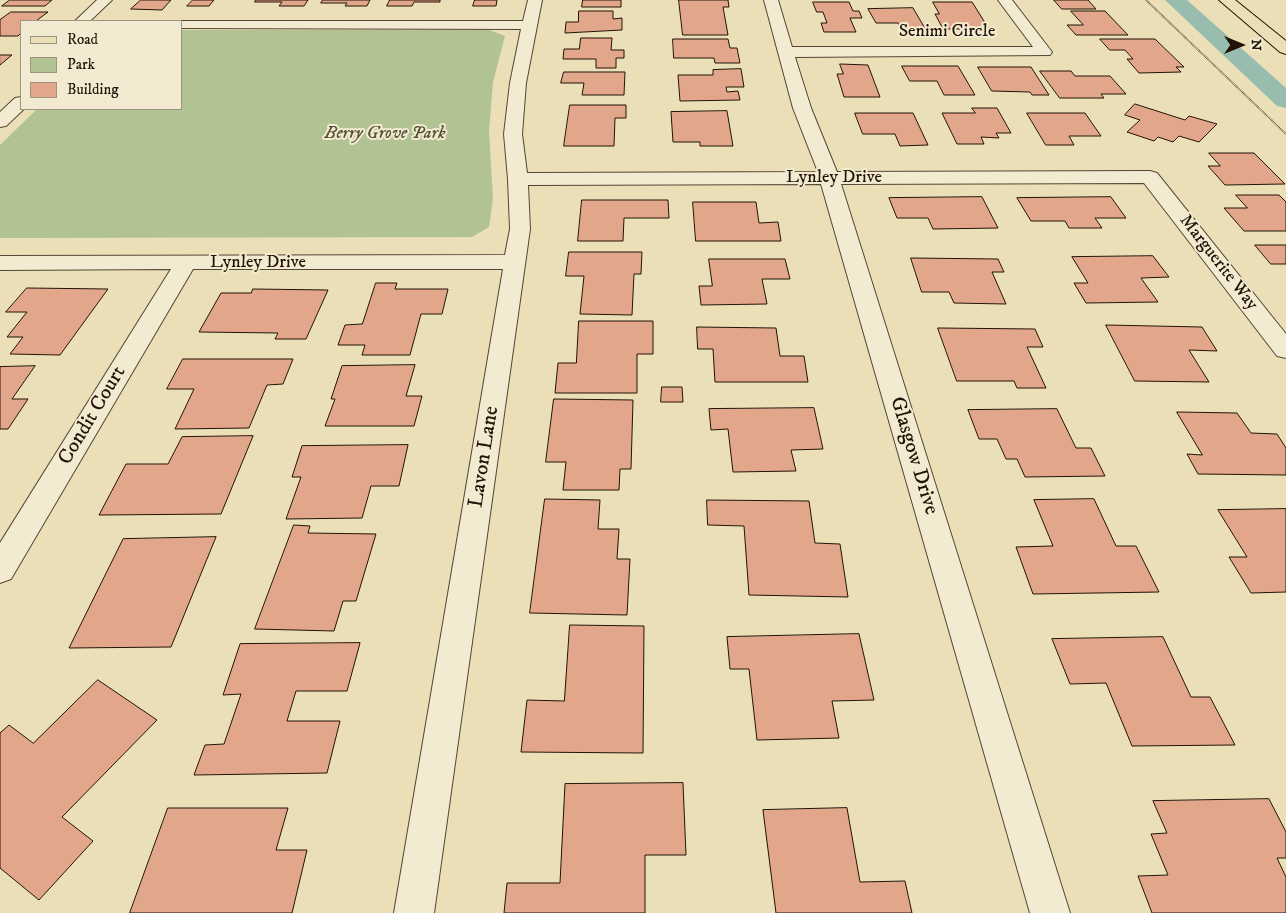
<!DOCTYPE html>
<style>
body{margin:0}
#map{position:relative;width:1286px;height:913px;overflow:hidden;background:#ebdfb8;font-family:"IM FELL DW Pica",serif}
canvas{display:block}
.legend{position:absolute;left:20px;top:20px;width:162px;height:90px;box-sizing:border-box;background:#f2ead1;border:1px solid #9f9480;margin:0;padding:6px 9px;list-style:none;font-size:15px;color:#221307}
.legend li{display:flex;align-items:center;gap:10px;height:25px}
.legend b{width:25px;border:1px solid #9f9480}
.north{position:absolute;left:1216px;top:20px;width:50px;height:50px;-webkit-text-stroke:4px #f2ead1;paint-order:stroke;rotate:90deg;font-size:14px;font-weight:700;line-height:20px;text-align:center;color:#221307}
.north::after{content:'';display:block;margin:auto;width:18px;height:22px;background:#221307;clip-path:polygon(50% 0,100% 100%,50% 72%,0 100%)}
</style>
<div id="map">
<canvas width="1286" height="913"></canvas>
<ul class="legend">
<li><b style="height:6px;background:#ebdfb8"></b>Road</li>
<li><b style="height:14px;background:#b2c393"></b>Park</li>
<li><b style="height:14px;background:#e2a78a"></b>Building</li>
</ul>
<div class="north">N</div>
</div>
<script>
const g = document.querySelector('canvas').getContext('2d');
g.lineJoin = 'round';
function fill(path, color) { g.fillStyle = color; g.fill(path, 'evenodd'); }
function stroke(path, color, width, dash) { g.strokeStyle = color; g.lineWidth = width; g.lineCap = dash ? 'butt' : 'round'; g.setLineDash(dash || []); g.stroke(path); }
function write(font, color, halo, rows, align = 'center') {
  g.font = font + ' "IM FELL DW Pica",serif'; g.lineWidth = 4; g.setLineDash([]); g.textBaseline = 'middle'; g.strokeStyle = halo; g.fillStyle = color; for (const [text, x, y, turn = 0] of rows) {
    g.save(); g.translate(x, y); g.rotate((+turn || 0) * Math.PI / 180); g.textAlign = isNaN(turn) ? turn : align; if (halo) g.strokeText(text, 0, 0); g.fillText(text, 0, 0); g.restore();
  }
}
fill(new Path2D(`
 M181,30H490L505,36L493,82L489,132L493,199L489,227L472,237L0,238V145L37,109H181Z`), '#b2c393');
fill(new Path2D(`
 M1165,0H1187L1286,88V108L1277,106Z`), '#98bdae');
const building = new Path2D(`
 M10,0H52L45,6H2Z
 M141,0H171L162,10L131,9Z
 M193,0H214L209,6H187Z
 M256,0H308L304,6H279L282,2H255Z
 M323,0H370L367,6H345L347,3H321Z
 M390,0H440V2H414L412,6H387Z
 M475,0H497L496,6H473Z
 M583,0H621V7H582Z
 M679,0H728L729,7H723L728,35H683Z
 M1054,0H1088L1096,9H1062Z
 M813,2H849L853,11H859L862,18H850L856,32H824L821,23H827L823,12H817Z
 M933,2H972L989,29H943L935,14H939Z
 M913,8L926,30H902L898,23H876L868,9Z
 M579,11H613V19L622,18V30L565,33L566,22H578Z
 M1071,11H1105L1128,35H1076L1067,25H1083Z
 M11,12H48L36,21H21V33L18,36H0V20Z
 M581,38H612L611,50H624V58H616V68H596V59H563L564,49H579Z
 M673,39H728L730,48H737L740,63H715L714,58H674Z
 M1100,39H1155L1184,67H1176L1181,72L1139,73L1127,59H1133L1125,50H1110Z
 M0,55H12L0,65Z
 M840,64L868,65L880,97H844L837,74H843Z
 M902,66H958L975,95H944L937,81H910Z
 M978,67H1031L1049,95H1032L1030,92L992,91Z
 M741,69L744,87H726L727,92L738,91L740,100L680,101L678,75H713V70Z
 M1040,71H1071L1075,76H1110L1126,94H1101L1104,98H1060Z
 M564,72H625L624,95H582L584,83H561Z
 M1135,104L1185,120L1189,116L1217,124L1199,142L1179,136L1173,142L1158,137L1154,141L1127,132L1140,120L1125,115Z
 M570,105H626V118H615L614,146H564Z
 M972,108H997L1011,133H996L999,138L981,137L984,144H957L942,113H975Z
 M727,111L733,146H700V142H673L671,112Z
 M855,113H913L928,145L900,146L895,134H863Z
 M1027,113H1085L1101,136H1069L1074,145H1046Z
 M1209,153H1254L1285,184L1225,185L1208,166H1220Z
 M1236,195H1279L1286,202V231H1244L1224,208H1247Z
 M982,197L998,228L933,229L928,218H897L889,198Z
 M1111,197L1126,218H1095L1102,228H1069L1065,221H1031L1017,198Z
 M582,200H668L669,218H624L623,241H578Z
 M693,202H756L759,223L778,222L781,241H696Z
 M1255,245H1286V264H1271Z
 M569,252H642L641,274H634L632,315L580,314L584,276H566Z
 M1153,256L1169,277L1141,278L1158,302L1086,303L1074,283H1088L1072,257Z
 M911,258L998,259L1004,272H992L1006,304L954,303L949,292H922Z
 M709,259H785L790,279H762L767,304L701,305L699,286H712Z
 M376,283H397L395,289H448L442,314H421L410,355H362L365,345H338L345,325L362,324Z
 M27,288L108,289L60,355L10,354L23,337H7L27,312H6Z
 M253,289L328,290L306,339H275L278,333L199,332L221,293H251Z
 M579,321H653V354H637V393H555L558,363H576Z
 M1106,325L1202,327L1217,351L1189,350L1209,382L1135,381Z
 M697,327L776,328L780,356H804L808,382H715L713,349H698Z
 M938,328L1035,329L1043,347H1027L1046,388H1017L1014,381H957Z
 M183,359H293L283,384L267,385L249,428L175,429L194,389H167Z
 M415,365L406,396H422L414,426H325L335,399H331L342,366Z
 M35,366L12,399H28L8,429H0V367Z
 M662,387H682L683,402H661Z
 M554,399L633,400L631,469H620L619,490H563L566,462H546Z
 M814,408L823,449L791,450L796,471L733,472L728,429L711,430L709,409Z
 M1057,409L1076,448H1091L1105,476L1025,477L1017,459H1006L997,439H979L968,410Z
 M1177,412L1237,413L1251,433L1277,434L1286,448V475L1198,474L1187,454L1202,455Z
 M253,436L221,514L99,515L126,464H168L182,437Z
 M408,445L399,486H371L362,518L286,519L301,477H292L302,446Z
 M545,499L600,500L598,529H619L617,559H630L627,615L530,613Z
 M1094,499L1116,546H1136L1159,592L1033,594L1016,547L1053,546L1034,500Z
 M707,500L809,501L815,543L840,544L848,597L749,595L744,526L708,525Z
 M1286,509V592L1251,593L1229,557H1247L1218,510Z
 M294,525L310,526L308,533L376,534L356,601H343L334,631L255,629Z
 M216,537L171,647L69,648L123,539Z
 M570,625L644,626L643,753L521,752L527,700L564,701Z
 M859,634L874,700L832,701L839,738L757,740L749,669H730L727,637Z
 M1163,637L1191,697H1210L1235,745L1132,746L1106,683L1070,684L1052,639Z
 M360,643L347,691H296L287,721H340L327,773L194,775L205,745L224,744L241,694L223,695L240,644Z
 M98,680L157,720L62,817L93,841L39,900L0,868V733L9,725L33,743Z
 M683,783L686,855H645V913H504L507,883H560L565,784Z
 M1269,799L1286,832V858H1277L1286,877V913H1152L1138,876L1168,875L1151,834L1167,833L1153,801Z
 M168,808H288L276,850H307L292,913H130Z
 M847,808L860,882L905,881L912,913H776L763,810Z`);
fill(building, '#e2a78a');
stroke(building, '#221307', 1);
const street = new Path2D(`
 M97,0H112L90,21H75Z
 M528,0H542L526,83L522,134L527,173L818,172L793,108L764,0H778L792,47H1033L998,0H1012L1052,52L1050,55L795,57L811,108L837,172L1150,171L1157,173L1286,334V358L1277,356L1144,183L841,184L1070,913H1030L821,184L528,185L530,229L434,913H394L503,269H193L11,579L0,583V543L171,269L0,270V256L505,255L510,229L508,179L504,134L510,83L521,29L181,28V21H176H523Z
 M21,97V109H24L6,126L0,127V112L15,98Z`);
const primary = new Path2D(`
 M1219,0H1235L1286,41V54L1280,52Z`);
stroke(street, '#544633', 2);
stroke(primary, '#221307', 2);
stroke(new Path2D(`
 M1146,0L1286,134`), '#221307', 2, [0.5, 1]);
fill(street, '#f2ead1');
fill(primary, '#ebdfb8');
write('18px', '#221307', '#f2ead1', [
 ["Senimi Circle",947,32],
 ["Lynley Drive",834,178],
 ["Lynley Drive",258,263],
 ["Marguerite Way",1218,263,52]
]);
write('italic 18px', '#545138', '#f2ead1', [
 ["Berry Grove Park",385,134]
]);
write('21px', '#221307', '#f2ead1', [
 ["Condit Court",93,416,-59],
 ["Glasgow Drive",913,456,73],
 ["Lavon Lane",485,457,-81]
]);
</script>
